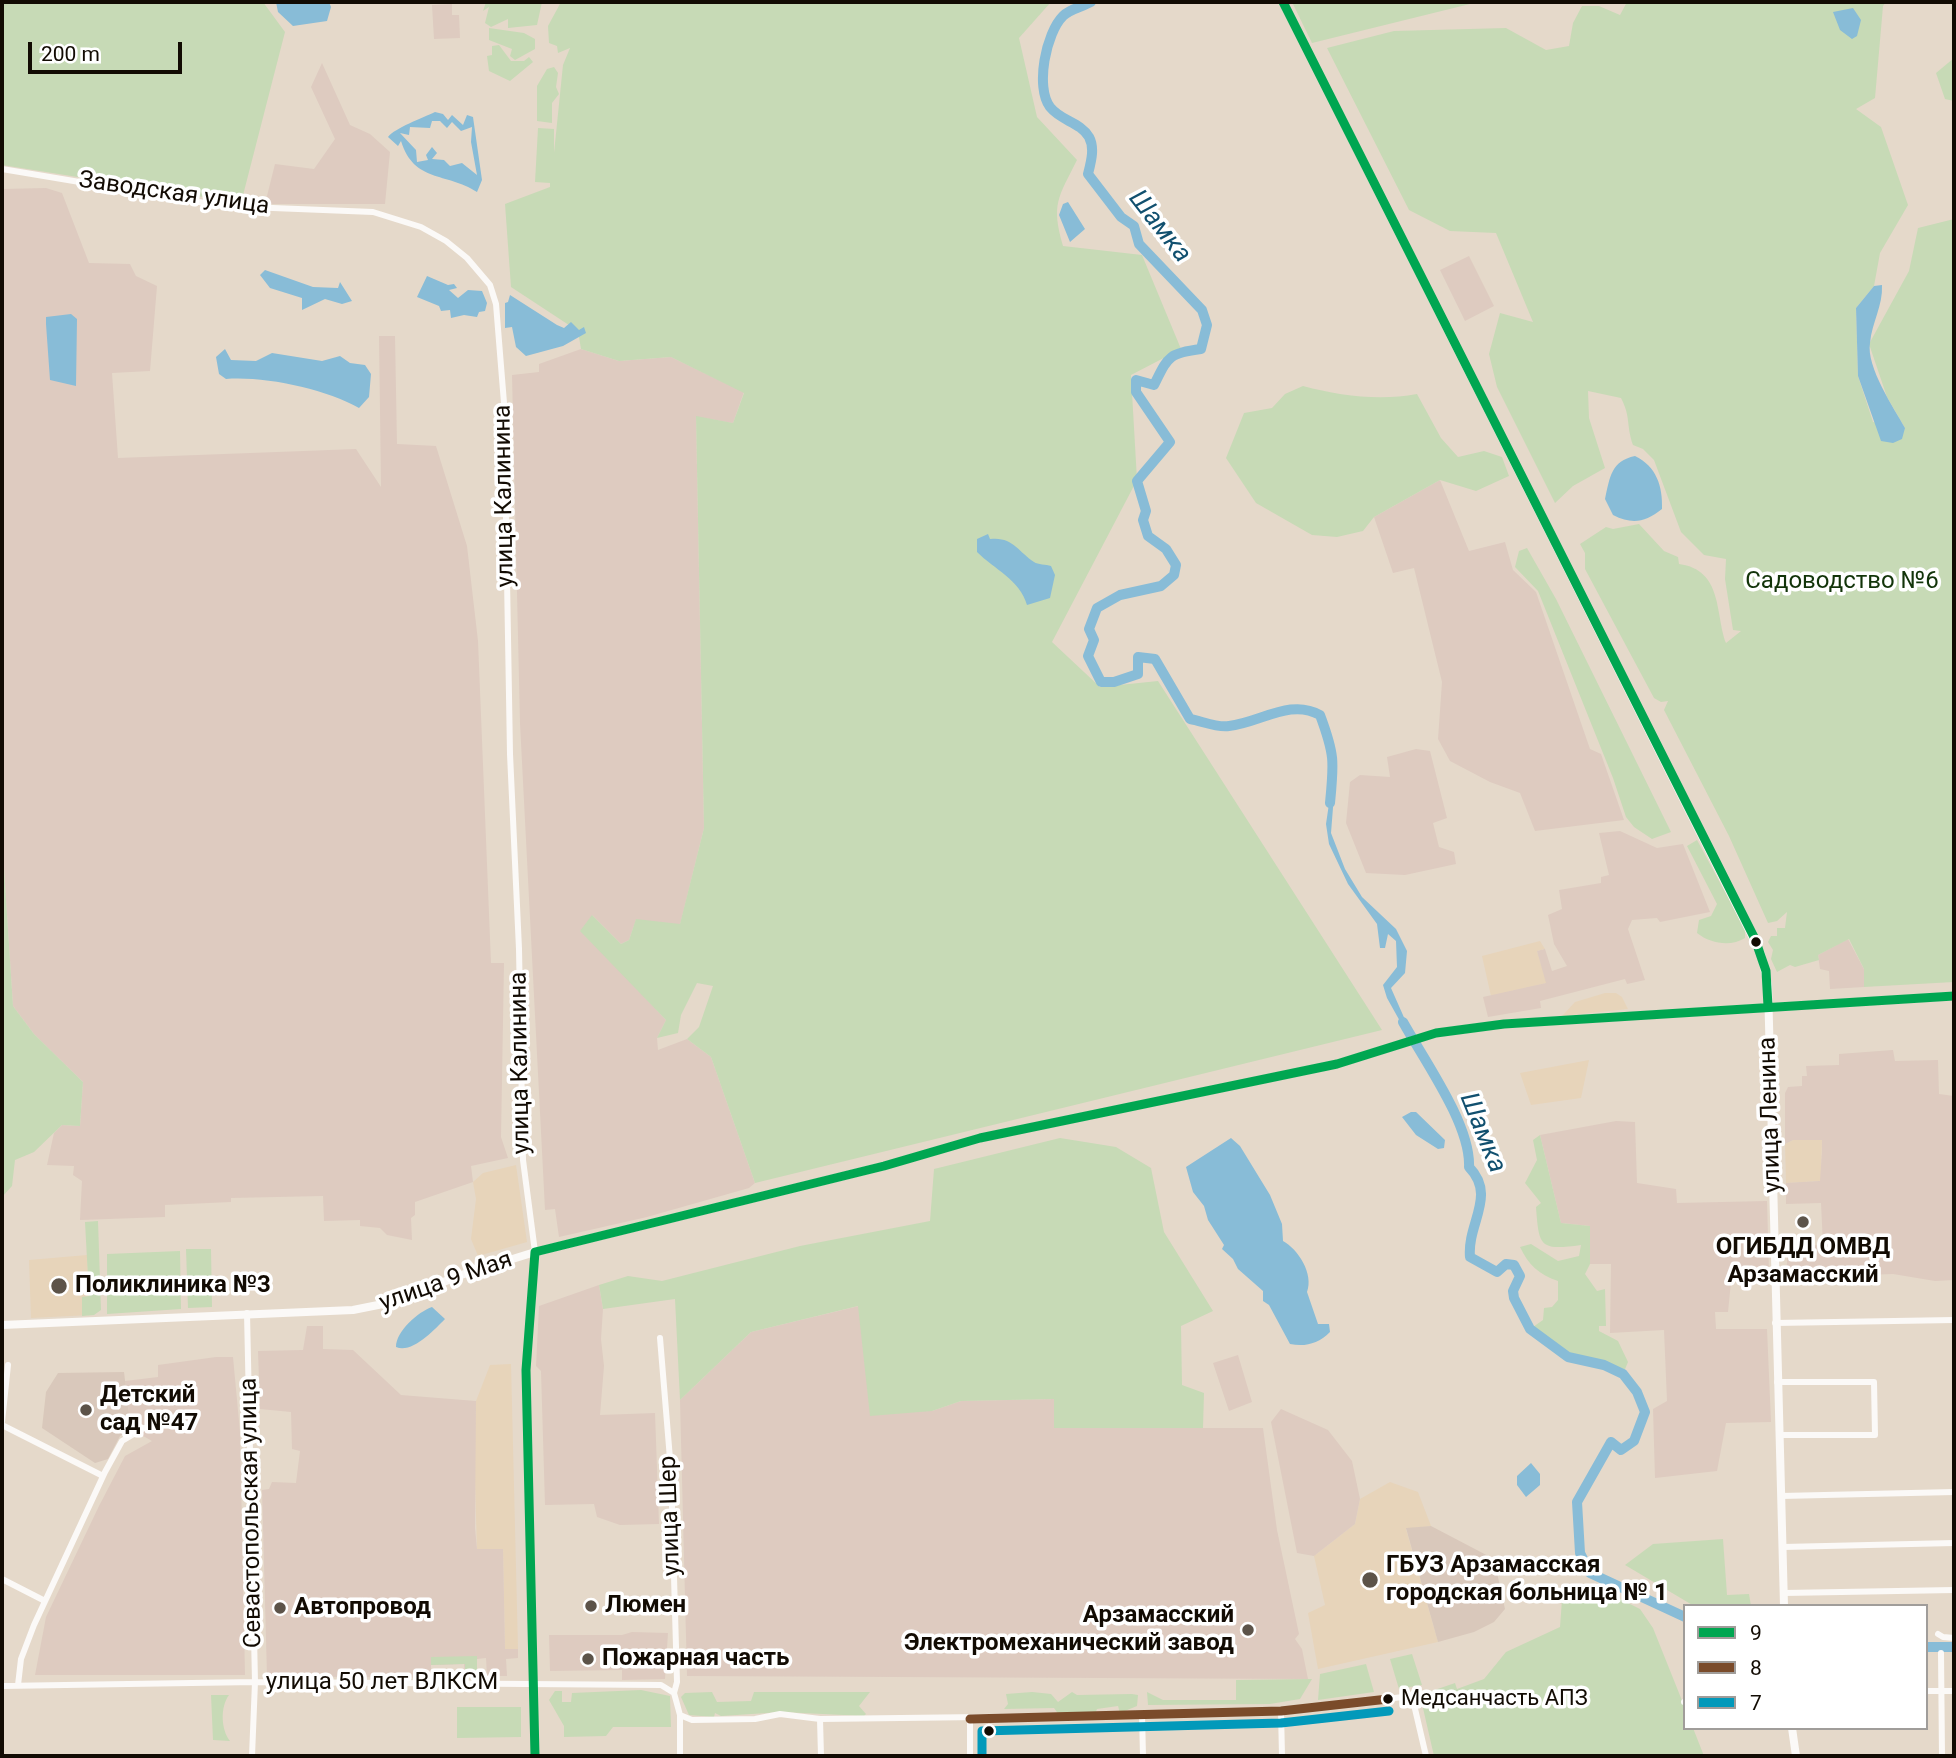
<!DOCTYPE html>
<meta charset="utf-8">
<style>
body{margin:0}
#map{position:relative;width:1956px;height:1758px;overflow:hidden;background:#e5d9ca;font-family:Roboto,sans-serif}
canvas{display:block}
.frame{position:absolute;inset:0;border:4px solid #120b03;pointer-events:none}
.legend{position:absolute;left:1683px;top:1604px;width:245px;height:126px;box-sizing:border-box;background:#fff;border:2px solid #a09d9a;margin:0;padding:9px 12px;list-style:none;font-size:21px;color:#120b03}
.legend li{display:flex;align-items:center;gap:14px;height:35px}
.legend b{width:35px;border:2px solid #a09d9a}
.scale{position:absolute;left:28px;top:42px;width:154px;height:32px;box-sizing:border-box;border:4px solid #120b03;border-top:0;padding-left:9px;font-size:21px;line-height:24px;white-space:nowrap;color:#120b03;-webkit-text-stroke:5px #fff;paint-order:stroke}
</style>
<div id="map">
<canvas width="1956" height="1758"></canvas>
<div class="frame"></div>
<ul class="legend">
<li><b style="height:9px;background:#00a651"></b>9</li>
<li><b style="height:9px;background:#7a4b2a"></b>8</li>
<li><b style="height:9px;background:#0299ba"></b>7</li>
</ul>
<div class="scale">200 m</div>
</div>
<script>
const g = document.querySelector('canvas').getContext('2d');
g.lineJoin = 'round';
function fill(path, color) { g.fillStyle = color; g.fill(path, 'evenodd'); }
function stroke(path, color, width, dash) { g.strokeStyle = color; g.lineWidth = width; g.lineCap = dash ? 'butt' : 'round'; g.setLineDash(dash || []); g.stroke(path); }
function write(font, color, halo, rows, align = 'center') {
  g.font = font + ' Roboto,sans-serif'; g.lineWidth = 7; g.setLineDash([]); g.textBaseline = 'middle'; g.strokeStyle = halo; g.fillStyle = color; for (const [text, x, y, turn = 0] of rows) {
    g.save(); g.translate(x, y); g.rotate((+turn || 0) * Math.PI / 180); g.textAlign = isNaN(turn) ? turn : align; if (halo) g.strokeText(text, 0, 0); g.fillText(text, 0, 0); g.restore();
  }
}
fill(new Path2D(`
 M1540,941L1545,949L1537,951L1547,983L1491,996L1482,956Z
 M1605,993H1616L1622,997L1628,1009L1562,1016L1575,1002Z
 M1589,1060L1581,1098L1531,1105L1520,1073Z
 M1793,1140H1822L1821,1181L1786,1183L1785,1144Z
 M516,1165L527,1242L478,1256L471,1239L476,1199L473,1182L483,1173Z
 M87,1255L90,1315L31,1318L29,1260Z
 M511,1364L518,1649L505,1650L503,1549H477L474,1448L476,1401L490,1365Z
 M1390,1482L1418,1492L1431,1526L1406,1529L1438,1642L1318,1669L1308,1613L1325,1605L1314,1556L1355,1524L1360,1499Z`), '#e7d4ba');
fill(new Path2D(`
 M452,4V15H459L460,38L434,39L432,5Z
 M322,63L350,125L370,134L390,152L385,204H265L275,164L314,169L335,139L311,87Z
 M46,188L62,193L89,263L130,264L136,276L157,286L150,371L112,373L118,458L356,449L381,487L379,336H395L397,444L436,446L467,546L478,641L491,963H504L501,1137L508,1158L471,1166L473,1182L415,1202V1215L411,1218L412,1240L387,1235L380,1228L360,1226V1220L324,1221L323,1196L231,1198V1202L165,1205V1217L80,1220L82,1181L73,1175L74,1166L47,1165L54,1133L62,1125L80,1126L83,1082L34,1034L13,1006L2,838V189Z
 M1469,256L1494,306L1465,321L1440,270Z
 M581,349L619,361L671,357L744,392L733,423L696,417L704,828L680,925L636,920L629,940L621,944L592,915L643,995L666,1020L657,1038L658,1050L687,1039L711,1057L755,1183L749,1188L647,1217L559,1237L555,1209L545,1210L520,723L512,375L539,372V364Z
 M1440,480L1469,551L1505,542L1513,570L1536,592L1590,749L1601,754L1624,820L1535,831L1520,793L1490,782L1450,761L1438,739L1442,682L1414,568L1393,573L1374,517Z
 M1416,749L1430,751L1447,818L1433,823L1439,847L1454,852L1456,864L1405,875L1366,873L1346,823L1350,782L1360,775L1390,777L1387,757Z
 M1620,831L1657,848L1683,844L1710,912L1660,922L1657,918L1632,920L1628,929L1645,980L1627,984L1625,979L1540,1001L1541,1008L1488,1017L1483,997L1546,983L1537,951L1545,949L1552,971L1567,966L1554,944L1548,915L1562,909L1559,890L1601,883V877L1609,875L1599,833Z
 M1848,939L1864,969V987L1830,989L1829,971L1820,969L1818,955Z
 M1893,1050L1895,1061L1938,1060L1939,1094L1954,1096V1280L1935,1281L1893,1274L1786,1278L1788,1246L1823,1245L1821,1203L1786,1204V1183L1820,1181L1822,1151V1140H1793L1785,1144V1093L1788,1087L1802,1086V1076H1807L1806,1066L1839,1065V1054Z
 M1616,1121L1635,1122L1637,1183L1676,1189L1677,1203L1767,1201L1769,1272H1732L1728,1312H1715L1716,1329H1767L1771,1422L1726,1423L1717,1471L1655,1478L1653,1409L1667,1401L1664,1330L1610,1333L1611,1264H1590V1226L1561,1223L1540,1135Z
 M599,1285L603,1309L601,1339L604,1366L600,1415L655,1413L659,1524L620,1525L597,1517L594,1504L545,1505L541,1371L536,1366L539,1306Z
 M859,1306L932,1411L961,1401L1055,1399V1428H1263L1277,1530L1299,1634L1295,1639L1302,1649L1308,1679L687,1676L680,1400L751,1332Z
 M307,1326H323V1349L353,1350L401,1395L476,1401L475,1528L477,1549H503L505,1649H518V1658L506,1659L507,1676H487L486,1658L477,1659V1676L465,1677L464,1664L431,1665V1678L267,1676L262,1490L269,1489L272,1482L296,1483L300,1451L292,1449L291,1412L260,1409L258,1351L303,1350Z
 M1238,1355L1252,1402L1229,1411L1213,1363Z
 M216,1357H233L240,1432L245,1675H35L46,1617L99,1506L125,1456L152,1441L131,1429L125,1381L158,1377V1365Z
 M1281,1409L1328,1430L1352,1461L1360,1499L1355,1524L1314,1556L1297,1553L1271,1422Z
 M632,1632L668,1633L665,1679L622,1680V1670L550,1671L549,1635H622Z`), '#decbc0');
fill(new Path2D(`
 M124,1372L131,1429L120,1436L108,1459L95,1463L42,1428L46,1392L58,1373Z
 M1431,1526L1494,1559L1505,1609L1494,1622L1474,1632L1438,1642L1406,1528Z`), '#d9c8bb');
fill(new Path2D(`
 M2,2H263L285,32L241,203L2,165Z
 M486,2H542L537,25L508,28V19L491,27L485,23L489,7L483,11Z
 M561,2H1051L1019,38L1037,117L1077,160C1058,198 1051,204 1063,246L1142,255L1181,349L1131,375L1137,480L1052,642L1100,687L1158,681L1382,1030L755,1183L711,1057L687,1039L699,1027L713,986L697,983L681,1015L678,1033L657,1038L666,1020L580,931L592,915L621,944L629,940L636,919L680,924L704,828L696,416L733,423L744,393L671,357L619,361L581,349L578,331L511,287L505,204L550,187V183L535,182L538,128L554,129V153L563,65L570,48L558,53L557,46L549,43L548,26Z
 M1292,2H1478L1312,43Z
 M1627,2H1886L1883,6L1875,98L1856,109L1881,127L1908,205L1880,253L1874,286L1856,308L1858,376L1873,422L1905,428L1887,397L1869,344L1909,271L1918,228L1954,219V196V982L1864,987V969L1849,939L1818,955L1819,960L1795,967L1790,965L1777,972L1771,959L1773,950L1768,942L1771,936H1777V928H1785L1787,912L1777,921L1768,923L1729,836L1664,710L1668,701L1661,702L1654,698L1585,569V553L1580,544L1606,527L1613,529L1639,524L1664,551L1678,557L1679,564C1723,570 1715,613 1726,643L1741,631L1733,630L1725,579L1726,559L1704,555L1681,532L1654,460L1643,449L1633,445C1626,425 1631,417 1621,398L1588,391L1589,418L1605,468L1573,486L1555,503L1497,387L1489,354L1500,313L1533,322L1496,233L1450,231L1409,210L1327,48L1394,31L1506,28L1546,50L1569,46L1573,23L1582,6H1599L1620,15Z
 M489,28L524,33L535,39V49L515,60L510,56L512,49L489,40Z
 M499,45L511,61H524L529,57L533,62L510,81L489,71L487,56L492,55V46Z
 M1954,58V101L1945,99L1936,73Z
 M554,67L558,73L556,87L559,94L552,103V123L537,121V86L547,69Z
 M1303,386C1340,396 1380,401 1417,394L1441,438L1458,457L1484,451L1502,457L1509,476L1476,491L1440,480L1374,517L1363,531L1337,537L1312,535L1256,503L1226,458L1244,413L1272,408L1285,394Z
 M1527,548L1556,599L1671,832L1652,839L1634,827L1626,817L1613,778L1538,591L1515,567L1519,551Z
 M2,838L13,1006L34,1034L83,1082L80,1126L62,1125L34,1152L15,1160L12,1186L2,1197Z
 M1697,840L1745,929V938C1731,947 1711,944 1697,933L1699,920L1711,916L1717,904L1687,846Z
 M1540,1135L1561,1223L1590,1226V1264L1585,1274L1597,1291L1605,1289L1606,1326H1599V1331L1618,1341L1628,1362L1623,1374C1585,1357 1563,1361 1530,1329L1543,1320L1544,1308L1552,1307L1558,1300V1281C1539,1275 1528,1264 1520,1247L1531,1244L1558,1261L1579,1256L1581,1245C1539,1251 1539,1246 1536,1207L1541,1203L1525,1183L1537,1160L1533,1140Z
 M1060,1138L1116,1147L1151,1168L1164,1232L1213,1311L1181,1326L1182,1385L1204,1393L1203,1428H1054V1399L961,1401L932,1411L870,1416L858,1306L751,1332L680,1400L675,1299L603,1309L599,1285L628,1276L662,1281L800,1246L930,1221L934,1169Z
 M98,1221L101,1310L94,1315L82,1316V1297L89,1296L85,1222Z
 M186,1249H211L212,1307L188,1308Z
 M180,1251L181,1309L107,1314V1254Z
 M1723,1539L1727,1595L1749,1594L1751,1606H1694L1625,1565L1653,1544Z
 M1575,1584L1598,1588L1640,1609L1653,1628L1685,1708V1728H1693L1704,1756H1434L1420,1695L1455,1683L1457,1689L1484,1679L1506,1652L1560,1627L1563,1586Z
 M1412,1654L1422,1685L1399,1689L1390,1659Z
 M477,1656V1676L465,1677V1664L431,1665V1657Z
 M1366,1664L1374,1692L1318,1700L1320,1674Z
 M1312,1679L1300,1699L1270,1704L1148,1705L1147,1692L1163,1700H1236V1680Z
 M641,1690L670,1696L671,1727H613L606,1736L564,1737V1726L549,1700L555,1691H562V1702H571L572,1693Z
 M712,1692L717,1702L751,1701L754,1692H870L859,1706L866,1714L864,1716L782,1712L721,1716L715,1713L714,1717L689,1715L681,1697L685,1693Z
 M1032,1692L1051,1694L1058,1702L1072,1692L1077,1695L1132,1694L1138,1695L1137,1706L1120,1713L1118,1706L1097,1709L1095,1714L1059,1715L1054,1708L1004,1709L1008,1704L1006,1694Z
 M211,1695H229C220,1707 221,1730 230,1741L213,1740Z
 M457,1707H521V1737L457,1738Z`), '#c7dab6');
fill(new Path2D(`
 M276,2H329L331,7L327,21L293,26L278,12Z
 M1853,8L1861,20L1857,36L1852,39L1840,30L1833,12Z
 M435,112L443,114L448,120L452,115L463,125L467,115L473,117L482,180L477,192C446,172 414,183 401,141L398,146L388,137C395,128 422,118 435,112ZM432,121H440L447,128L452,122L461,131L472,127L471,142L477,175L462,163L450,166L444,160L432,159L437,153L432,147L426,155L428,160L417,162L416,150L400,133L409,135L410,127L430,128Z
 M1068,202L1085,229L1070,242L1059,215L1063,204Z
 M265,270L313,287L338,288L340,282L352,301L342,304L325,299L302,310V298L270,288L260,275Z
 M427,276L448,285L454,284L457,288L449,290L458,298L468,290L482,291L487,303L485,311L479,312L477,317L464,315L451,318L450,310L441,311L439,306L417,297Z
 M1882,285C1883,306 1872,322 1870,343C1866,367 1894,408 1905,428L1902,439L1893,443L1881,441L1858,376L1856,308L1874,286Z
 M510,295L557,325L564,328L571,322L579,330L584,327L586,333L563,346L526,356L516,347L512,327L505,328V303L508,302Z
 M71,314L77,319L76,386L50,380L46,324V317Z
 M225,349L231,360L256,361L272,353L322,361L340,356L350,363L365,365L371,374L369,397L359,408C325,389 265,376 226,379L219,374L216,357Z
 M1635,456C1656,466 1663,486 1662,509C1645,522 1633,525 1613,515L1605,499C1610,477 1611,461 1635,456Z
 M988,534L990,539C1012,536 1019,552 1034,562C1038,565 1046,564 1051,566L1055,575L1050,598L1027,605C1020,580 994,569 977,552V539Z
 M1331,790L1334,795L1331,833L1345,869L1362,897L1396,929L1407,951L1405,973L1391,988L1410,1031L1406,1032L1387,998L1383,985L1397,967L1396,941L1388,934L1385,948H1380L1377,924L1348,884L1329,844L1326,824Z
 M1411,1112H1416L1445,1140L1444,1148L1438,1149L1416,1135L1402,1117Z
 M1231,1138L1240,1146L1270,1195L1282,1224L1283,1241C1298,1249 1314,1274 1307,1292L1318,1324H1329L1330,1332C1318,1344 1305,1347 1290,1344L1269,1305L1263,1301V1291L1238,1269L1233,1259L1222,1249L1224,1245L1208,1220L1204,1206L1193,1192L1186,1167Z
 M432,1307L445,1319C434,1330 412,1354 396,1347C396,1331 418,1312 432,1307Z
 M1531,1463L1540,1474V1485L1526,1497L1517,1485V1476Z`), '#88bcd7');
stroke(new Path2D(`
 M1091,2C1082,7 1070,9 1063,16C1046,33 1035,87 1050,107C1061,121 1080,122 1089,137C1095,148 1091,162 1088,174L1121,217L1134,226L1139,244L1202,310L1207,325L1201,349C1168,353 1168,357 1154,385L1136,380V392L1170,442L1137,481L1146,511L1143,520L1148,536L1166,549L1176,565L1174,575L1161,586L1120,595L1097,608L1089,629L1094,640L1088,656L1101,682H1114L1138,674V657L1155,659L1190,719C1202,721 1217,728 1229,726C1260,723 1290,698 1320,715C1335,755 1334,762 1330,803
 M1403,1022C1424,1060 1471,1125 1469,1167C1497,1196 1467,1223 1470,1257L1497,1272L1506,1264L1514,1265L1520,1276L1513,1291L1514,1298L1530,1329L1568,1357L1604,1365L1623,1374L1637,1392L1645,1412L1634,1441L1621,1450L1611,1442L1577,1502L1580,1553L1590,1573L1685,1617
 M1926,1647H1954`), '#88bcd7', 10);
stroke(new Path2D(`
 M2,169L223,206L373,212L421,227L446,241L467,258L490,285L496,304L504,403L510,754L519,949L523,1160L535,1252L526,1370L535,1756
 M247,1313L255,1682L252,1756
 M1775,1323L1954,1320
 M660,1338L671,1471L677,1682L674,1693
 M1777,1382H1874L1875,1435H1779
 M2,1422L8,1365
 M2,1425L103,1476
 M1781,1496L1954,1492
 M1783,1547L1954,1543
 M2,1579L45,1601
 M1784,1593L1954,1590
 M1938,1634L1943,1637L1954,1638
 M1941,1653L1942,1756
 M18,1685L21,1659L34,1625L105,1472L122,1441L144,1428
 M2,1686L255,1682L661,1685L674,1693L680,1715L692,1720L755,1719L780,1714L820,1719L1142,1715L1281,1711L1412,1696L1426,1756
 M1926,1691H1954
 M1684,1702H1685
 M1281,1711L1282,1756
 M680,1715V1756
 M1142,1715L1143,1756
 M820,1719L821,1756
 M970,1719V1756`), '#fbf9f7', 6);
stroke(new Path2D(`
 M1283,2L1761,954L1768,985L1784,1606
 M2,1325L353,1310L393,1302L461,1275L535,1252L884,1166L980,1138L1337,1064L1436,1033L1504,1024L1954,996
 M1792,1728L1796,1756`), '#fbf9f7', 8);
stroke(new Path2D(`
 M1283,2L1755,939L1766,971L1768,1006
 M535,1756L526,1370L535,1252L884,1166L980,1138L1337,1064L1436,1033L1504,1024L1954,996`), '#00a651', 9);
stroke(new Path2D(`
 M970,1719L1281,1711L1388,1699`), '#7a4b2a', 9);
stroke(new Path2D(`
 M982,1756V1731L1281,1723L1389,1711`), '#0299ba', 9);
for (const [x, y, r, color] of [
 [1756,942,6,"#120b03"],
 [1803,1222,7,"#5c5349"],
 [59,1286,9,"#5c5349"],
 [86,1410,7,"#5c5349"],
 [1370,1580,9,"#5c5349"],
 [591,1606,7,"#5c5349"],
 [280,1608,7,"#5c5349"],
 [1248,1630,7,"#5c5349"],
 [588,1659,7,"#5c5349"],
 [1388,1699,6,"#120b03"],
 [989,1731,6,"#120b03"]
]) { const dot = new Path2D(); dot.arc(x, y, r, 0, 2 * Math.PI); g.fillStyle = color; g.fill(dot); stroke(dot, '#fff', 2.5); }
write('22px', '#120b03', '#fff', [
 ["Медсанчасть АПЗ",1401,1699]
], 'left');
write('24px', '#120b03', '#fff', [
 ["Заводская улица",174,194,8],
 ["улица Калинина",505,496,-91],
 ["улица Калинина",521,1063,-91],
 ["улица Ленина",1771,1115,-92],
 ["улица 9 Мая",446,1282,-19],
 ["Севастопольская улица",252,1513,-91],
 ["улица Шер",671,1516,-92],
 ["улица 50 лет ВЛКСМ",382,1683]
]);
write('24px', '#123409', '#fff', [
 ["Садоводство №6",1842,582]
]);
write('bold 24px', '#120b03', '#fff', [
 ["ОГИБДД ОМВД",1803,1248,"center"],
 ["Арзамасский",1803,1276,"center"],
 ["Поликлиника №3",75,1286],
 ["Детский",100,1396],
 ["сад №47",100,1424],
 ["ГБУЗ Арзамасская",1386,1566],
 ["городская больница № 1",1386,1594],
 ["Люмен",605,1606],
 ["Автопровод",294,1608],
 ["Арзамасский",1234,1616,"right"],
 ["Электромеханический завод",1234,1644,"right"],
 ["Пожарная часть",602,1659]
], 'left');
write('italic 26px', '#11506f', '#fff', [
 ["Шамка",1159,227,52],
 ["Шамка",1482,1133,68]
]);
</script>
